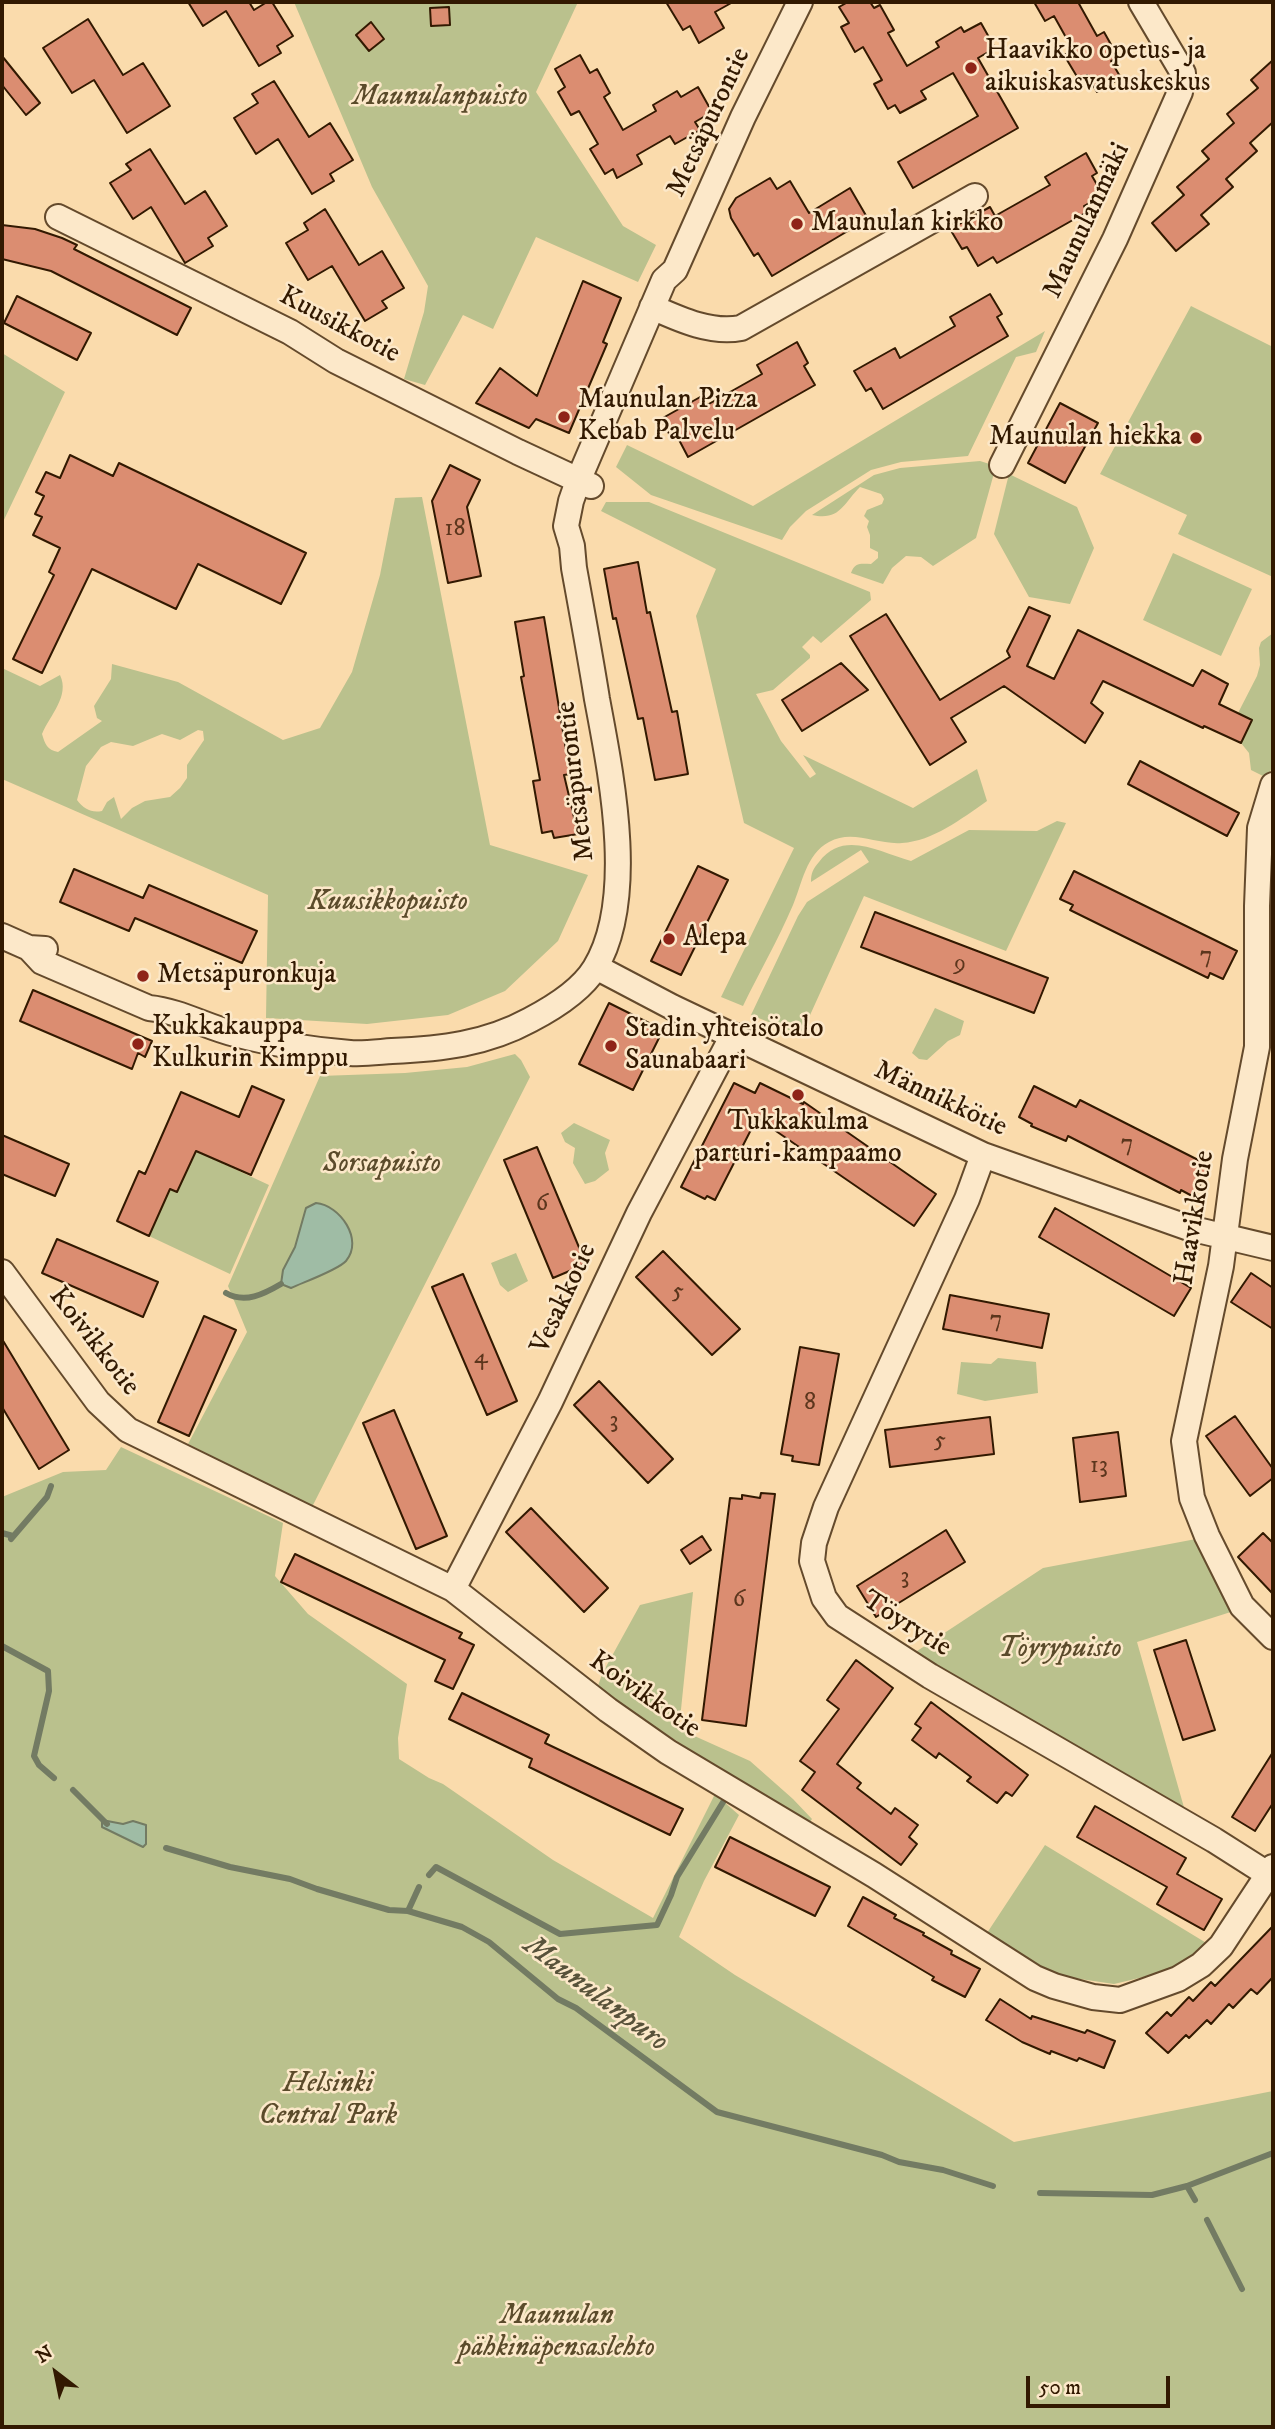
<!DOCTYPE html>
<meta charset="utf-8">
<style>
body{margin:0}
#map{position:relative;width:1275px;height:2429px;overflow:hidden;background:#fadbac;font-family:"IM FELL DW Pica",serif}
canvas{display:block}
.frame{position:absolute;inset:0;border:4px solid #321901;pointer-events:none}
.north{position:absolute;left:21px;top:2338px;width:70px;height:70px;-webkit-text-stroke:5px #fce8c9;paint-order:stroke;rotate:328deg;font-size:19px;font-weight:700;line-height:28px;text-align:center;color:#321901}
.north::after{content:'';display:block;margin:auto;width:24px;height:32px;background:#321901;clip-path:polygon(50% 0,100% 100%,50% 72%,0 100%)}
.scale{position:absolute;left:1026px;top:2376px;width:144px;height:32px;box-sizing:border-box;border:4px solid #321901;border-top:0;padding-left:9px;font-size:21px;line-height:24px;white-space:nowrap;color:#321901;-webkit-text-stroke:5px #fce8c9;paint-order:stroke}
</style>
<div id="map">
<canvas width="1275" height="2429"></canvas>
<div class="frame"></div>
<div class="north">N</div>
<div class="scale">50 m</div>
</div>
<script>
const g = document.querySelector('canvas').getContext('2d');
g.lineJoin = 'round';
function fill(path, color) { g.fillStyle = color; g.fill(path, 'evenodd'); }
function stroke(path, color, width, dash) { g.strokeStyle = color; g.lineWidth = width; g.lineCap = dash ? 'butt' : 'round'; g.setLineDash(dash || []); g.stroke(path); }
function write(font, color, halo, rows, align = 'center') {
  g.font = font + ' "IM FELL DW Pica",serif'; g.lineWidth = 5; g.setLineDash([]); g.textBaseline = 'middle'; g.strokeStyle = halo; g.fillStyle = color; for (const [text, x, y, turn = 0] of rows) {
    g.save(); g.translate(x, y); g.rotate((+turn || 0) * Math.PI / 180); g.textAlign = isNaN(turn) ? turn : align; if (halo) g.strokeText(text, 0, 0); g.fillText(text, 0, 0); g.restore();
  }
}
fill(new Path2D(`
 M294,2H578L536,92L623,226L656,245L638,282L536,237L493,329L463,315L425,385L404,379L424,312L428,286L372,187Z
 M1191,306L1273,347V577L1178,534L1187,515L1100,474Z
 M1045,331L1036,352L1016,357L968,456L901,462L871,470L806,511L790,527L782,540L651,495L616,467L627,445L753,506Z
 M2,353L65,392L2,524Z
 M980,461L996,466L976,538L933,566L921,557L906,556L892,568L883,584L851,573C855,562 861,564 871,564L878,558V552L870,548V535L867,527L869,521L864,516L867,510L882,504L884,499L881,494L860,487C843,504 840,521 812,515L874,475L900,468Z
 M1009,474L1077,507L1094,548L1070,604L1029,597L994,534Z
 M422,497L490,845L588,875L558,941L505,991L448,1015L367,1024L266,1018L268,895L2,779V668L40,686L60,675C70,696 50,715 42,734C45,744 47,750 58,752L102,721L97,718L94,706L111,679L112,664L178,682L283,740L320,728L352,672L380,575L395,498ZM198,730L203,731L204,740L187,765V778L180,788L170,797L145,801L132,808L121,819L114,797L107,802L102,811C91,813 84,809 77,800L86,766L101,747L111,742L133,746L162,734L180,740Z
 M606,502H649L870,592L871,600L821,643L813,636L802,647L810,655V658L773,690L756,694L781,741L810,778L816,774L803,755L913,808L977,769L987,801C961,819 933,841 902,843C876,845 853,829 829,842C806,854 802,884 793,905C778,940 759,973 743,1006L721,997L794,848L744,823L696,616L716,569L601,511Z
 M1173,553L1252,589L1221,656L1143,620Z
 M1273,633V765L1267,778L1251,770L1249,753L1241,743L1252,720L1238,713L1257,676L1260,665L1259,648L1261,642Z
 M1057,821L1066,823L1006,951L864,896L801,1035L751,1015L798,916L807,902L869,862L861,850L811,882C811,873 813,869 819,862C844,829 880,853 911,861L969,830L1037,831Z
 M935,1008L964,1021L960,1035L948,1041L927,1060L919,1059L912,1053Z
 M515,1054L521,1060L530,1077L312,1507L188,1444L247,1332L228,1286L320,1076L405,1073L467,1067Z
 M574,1123L610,1140L605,1153L609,1170L595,1181L585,1184L573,1163L575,1148L565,1142L561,1133Z
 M196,1151L269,1185L230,1274L149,1236L170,1189L177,1191Z
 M516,1253L528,1281L508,1292L500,1285L491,1263Z
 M998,1358L1036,1362L1038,1393L985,1401L957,1394L961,1362L991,1364Z
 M121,1447L283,1523L275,1576L308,1614L407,1684L398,1738L399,1759L429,1778L443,1784L553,1860L653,1918L715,1794L739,1815L704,1881L679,1937L735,1975L1014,2142L1273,2091V2427H2V1497L63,1472L106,1470Z
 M1196,1539L1237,1610L1137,1642L1185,1811L911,1655L1043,1568Z
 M693,1592L679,1729L750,1761L793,1799L812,1819L807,1826L597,1689L602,1674L640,1605Z
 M1045,1845L1208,1944L1173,1970L1114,1984L1053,1975L987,1933Z`), '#bac18d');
const water = new Path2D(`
 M316,1203C340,1205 364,1240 346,1261C338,1270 304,1282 291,1288L281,1284L283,1270L295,1247L306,1208Z
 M102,1820L123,1824L133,1821L146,1825V1844L143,1847L102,1827Z`);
fill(water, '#9fbca5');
stroke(water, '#737b63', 2);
stroke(new Path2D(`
 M226,1293C245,1304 264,1294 281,1284
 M2,1533L13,1536
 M11,1539L47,1497L51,1486
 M2,1646L48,1671L49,1691L34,1756L39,1765L54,1778
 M73,1790L107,1824
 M166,1848L230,1867L290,1879L317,1889L389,1910L408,1911L462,1927L489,1942L558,1999L576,2008L717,2112L882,2155L899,2162L943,2170L993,2186
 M429,1875L436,1867L560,1934L657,1925L671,1895L677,1877L725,1799
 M408,1911L419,1887
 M1187,2186L1195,2200
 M1040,2193L1152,2195L1187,2186L1273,2153
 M1207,2220L1242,2289`), '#737b63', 6);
const building = new Path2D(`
 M188,2H249L254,10L267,2H272L293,36L277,46L281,53L259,66L226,11L203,26Z
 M666,2H733L715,12L724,28L699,43L690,26L683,30Z
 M848,2H870L874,8L880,5L894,30L888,33L907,66L939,47L936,42L961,27L964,32L981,23L995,48L978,58L1018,128L913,188L898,162L978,116L953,73L921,91L926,99L900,113L895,105L888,109L874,84L882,80L863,47L855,52L841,27L849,23L839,7Z
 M1034,2H1078L1097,36L1104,32L1118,57L1111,61L1121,78L1097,92L1087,75L1079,80L1064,55L1073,50L1054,16L1045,21Z
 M449,7L450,25L431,26L430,8Z
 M88,19L123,75L143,63L170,106L127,133L94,80L72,93L43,48Z
 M371,22L384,39L369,51L356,35Z
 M580,55L590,73L597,69L610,93L604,97L623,130L656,111L653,105L677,91L681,97L698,87L712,112L695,122L700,130L675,144L670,136L637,155L642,164L617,178L613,169L605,174L590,149L598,144L579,111L571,115L558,92L565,87L555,69Z
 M2,56L40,103L26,115L2,85Z
 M1273,60V122L1250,143L1257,151L1226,179L1233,187L1201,215L1209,224L1176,251L1152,223L1184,195L1177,187L1209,159L1202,151L1234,123L1227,114L1258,88L1251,80Z
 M274,81L309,137L330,123L353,160L330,174L334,181L312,194L278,139L256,154L234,118L258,103L252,94Z
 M150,149L185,204L205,191L227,226L208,238L213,246L185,263L151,207L133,219L110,183L131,170L126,164Z
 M1086,153L1097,173L1092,176L1103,195L1084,206L1087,212L997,263L993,257L978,266L967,247L962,249L950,229L990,207L995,216L1050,185L1045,177Z
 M770,178L777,189L790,181L809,213L850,188L868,219L772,276L758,253L754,256L731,218L729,209L736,198Z
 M325,209L359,265L382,251L404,288L382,301L387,308L365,321L332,266L308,280L286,243L308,230L304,223Z
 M2,225L35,229L62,238L77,245L74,249L191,308L177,335L51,271L2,259Z
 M583,281L621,298L603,342L607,344L569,433L536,419L529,428L476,403L500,368L537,396Z
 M990,294L1002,314L997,317L1008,336L883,409L871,388L866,391L854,371L895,348L900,358L955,326L950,317Z
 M17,296L91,333L77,360L4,323Z
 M797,342L808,363L804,366L815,385L688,457L677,436L672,439L661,419L702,396L707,405L762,374L757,365Z
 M1060,403L1098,423L1065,483L1028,463Z
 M70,455L113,476L119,463L306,553L281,604L198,564L176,609L92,569L42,673L13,659L54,575L49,572L60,548L33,535L42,517L35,514L44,496L36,492L46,472L60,478Z
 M450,465L480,480L467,507L481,576L448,583L432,501Z
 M638,562L647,613L650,612L672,712L677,711L688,774L655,780L643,718L638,719L616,618L613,619L604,569Z
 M1029,607L1050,616L1027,666L1054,679L1078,630L1193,686L1202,670L1228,684L1219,704L1252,720L1241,743L1204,726L1203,728L1103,681L1091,703L1103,713L1085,743L1004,686L951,718L966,742L930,765L850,636L886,614L940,700L1010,657L1007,651Z
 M544,617L570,774L564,775L578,834L554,838L552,831L542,833L533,781L540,780L521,677L524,676L515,622Z
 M841,663L868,690L802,731L782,700Z
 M1140,761L1239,813L1227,836L1128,784Z
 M698,866L728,880L681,975L651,961Z
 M74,869L143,898L149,885L257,931L242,963L135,918L129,931L60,902Z
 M1074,871L1237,951L1223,979L1210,973L1208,978L1070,910L1073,905L1060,899Z
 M875,912L1048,978L1034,1013L861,947Z
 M33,990L152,1041L145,1057L138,1053L132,1069L20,1021Z
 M609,1003L663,1030L633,1090L579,1064Z
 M734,1083L755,1093L760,1083L803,1104L804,1102L936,1194L914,1226L757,1118L715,1200L707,1196L705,1199L681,1187Z
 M252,1086L284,1100L251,1175L196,1151L177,1192L170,1189L149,1236L117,1221L139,1171L145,1174L181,1092L239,1117Z
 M1034,1086L1076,1107L1080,1100L1210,1166L1194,1197L1181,1190L1180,1193L1068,1136L1066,1141L1031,1126L1032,1124L1019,1117Z
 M2,1135L69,1164L55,1196L2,1174Z
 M537,1147L586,1264L553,1278L504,1160Z
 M1055,1208L1191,1288L1174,1316L1039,1237Z
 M57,1239L158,1282L143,1317L42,1273Z
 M663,1251L740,1329L712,1355L636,1277Z
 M1251,1273L1273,1288V1329L1231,1302Z
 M463,1274L517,1401L487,1415L432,1287Z
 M950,1295L1049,1314L1042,1348L943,1329Z
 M204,1316L236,1330L189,1436L158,1422Z
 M2,1339L69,1450L39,1469L2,1407Z
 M800,1347L839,1354L819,1465L792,1461L793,1456L781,1454Z
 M599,1381L673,1459L648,1483L574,1405Z
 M394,1410L447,1536L416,1549L363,1423Z
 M1235,1416L1273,1469V1478L1250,1496L1206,1436Z
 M990,1417L994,1454L890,1467L885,1430Z
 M1118,1432L1126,1496L1080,1502L1073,1438Z
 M761,1493L775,1494L746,1726L702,1720L730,1498L742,1499V1495L760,1498Z
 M531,1508L608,1588L584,1612L506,1532Z
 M946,1530L965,1562L876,1617L857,1586Z
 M1263,1533L1273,1543V1594L1238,1557Z
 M702,1536L711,1550L690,1564L681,1550Z
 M295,1554L462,1633L459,1638L474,1645L453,1689L435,1681L445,1660L281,1582Z
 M1186,1640L1215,1730L1183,1740L1154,1650Z
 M856,1660L893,1688L837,1764L861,1783L857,1788L891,1814L895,1808L918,1825L909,1837L917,1844L901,1865L802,1790L815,1772L800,1761L839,1709L827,1700Z
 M462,1693L549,1735L545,1743L683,1809L670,1835L529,1767L532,1759L449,1719Z
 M931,1702L1028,1775L1012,1796L1006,1792L997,1803L967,1781L971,1777L939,1753L936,1758L912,1740L921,1728L915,1724Z
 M1273,1752V1803L1255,1831L1232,1817Z
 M1095,1806L1186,1858L1177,1874L1222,1899L1204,1930L1157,1904L1167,1887L1077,1837Z
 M730,1837L830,1887L815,1916L715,1867Z
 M863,1897L896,1915L894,1918L924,1933L923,1935L952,1951L951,1954L980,1969L965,1997L932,1980L934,1977L848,1926Z
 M1273,1926V1977L1257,1994L1251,1989L1233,2008L1229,2004L1211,2024L1207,2020L1189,2038L1186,2035L1168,2053L1146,2033L1167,2012L1171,2016L1189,1997L1193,2001L1211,1982L1215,1986Z
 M1000,1999L1031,2019L1032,2016L1085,2033L1087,2030L1115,2041L1104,2068L1079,2058L1077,2061L1051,2051L1050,2054L1022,2042L986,2020Z`);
fill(building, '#db8d71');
stroke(building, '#321901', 2);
const minor = new Path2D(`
 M58,217L290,332L336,361L518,452L591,486
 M652,307C679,319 711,334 741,328L975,196
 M1002,465L1115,239L1180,92L1183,73L1141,2
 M1273,785L1260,828L1257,906V1047L1235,1159L1221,1266L1184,1441L1192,1498L1207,1536L1242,1606L1273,1637
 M2,936L29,948L45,949
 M29,948L42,962L149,1008C180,1011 206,1027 235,1034C269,1043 314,1050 350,1053C364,1054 378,1052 392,1051C441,1049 486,1044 530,1020C553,1008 581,991 595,968C637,899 611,774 597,699C590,655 582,612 574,568L572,546L566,526L571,501L578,481L664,280L675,270L743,117L800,2
 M596,967L672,1007L983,1155L1189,1228L1273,1248
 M983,1155L967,1199L826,1507L814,1543L812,1561L824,1598L837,1616L930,1676L1214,1840L1269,1875
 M2,1272L98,1402L128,1430L453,1589L608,1710L668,1752L874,1875L1035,1978L1054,1986L1093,1997L1120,2000L1178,1979L1201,1965L1221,1946L1273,1867
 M453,1589L550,1402L639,1213L733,1035`);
stroke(minor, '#644a2c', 28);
stroke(minor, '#fce8c9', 24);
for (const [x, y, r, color] of [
 [971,68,7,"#8f2418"],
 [797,224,7,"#8f2418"],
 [564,417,7,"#8f2418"],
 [1196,438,7,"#8f2418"],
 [669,939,7,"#8f2418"],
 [143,976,7,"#8f2418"],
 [138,1044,7,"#8f2418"],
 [611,1046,7,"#8f2418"],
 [798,1095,7,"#8f2418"]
]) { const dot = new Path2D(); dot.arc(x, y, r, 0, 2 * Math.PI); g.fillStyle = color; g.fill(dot); stroke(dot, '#fce8c9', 2.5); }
write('24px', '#5c361d', null, [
 ["18",455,530],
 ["7",1206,957],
 ["9",960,965],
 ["7",1127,1145],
 ["6",542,1205],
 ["5",678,1293],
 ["7",996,1321],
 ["4",481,1358],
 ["8",810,1404],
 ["3",614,1422],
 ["5",940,1442],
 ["13",1099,1467],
 ["3",905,1578],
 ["6",739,1601]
]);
write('28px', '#321901', '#fce8c9', [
 ["Haavikko opetus- ja",985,52],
 ["aikuiskasvatuskeskus",985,84],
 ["Maunulan kirkko",811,224],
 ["Maunulan Pizza",578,401],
 ["Kebab Palvelu",578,433],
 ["Maunulan hiekka",1182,438,"right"],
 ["Alepa",683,939],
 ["Metsäpuronkuja",157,976],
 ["Kukkakauppa",152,1028],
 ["Kulkurin Kimppu",152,1060],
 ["Stadin yhteisötalo",625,1030],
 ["Saunabaari",625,1062],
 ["Tukkakulma",798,1123,"center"],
 ["parturi-kampaamo",798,1155,"center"]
], 'left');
write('italic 28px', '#5b4b2b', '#fce8c9', [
 ["Maunulanpuisto",440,98],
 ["Kuusikkopuisto",388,903],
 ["Sorsapuisto",382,1165],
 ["Töyrypuisto",1060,1650],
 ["Helsinki",328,2085],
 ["Central Park",328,2117],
 ["Maunulan",557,2317],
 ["pähkinäpensaslehto",557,2349]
]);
write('28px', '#321901', '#fce8c9', [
 ["Metsäpurontie",710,123,-65],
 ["Maunulanmäki",1088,221,-65],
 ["Kuusikkotie",339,326,28],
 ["Metsäpurontie",577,781,-97],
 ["Männikkötie",940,1100,25],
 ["Haavikkotie",1196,1218,-81],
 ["Vesakkotie",565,1299,-65],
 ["Koivikkotie",93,1342,52],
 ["Töyrytie",906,1625,32],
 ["Koivikkotie",644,1696,35]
]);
write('italic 30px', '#58523a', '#fce8c9', [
 ["Maunulanpuro",595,1995,37]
]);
</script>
